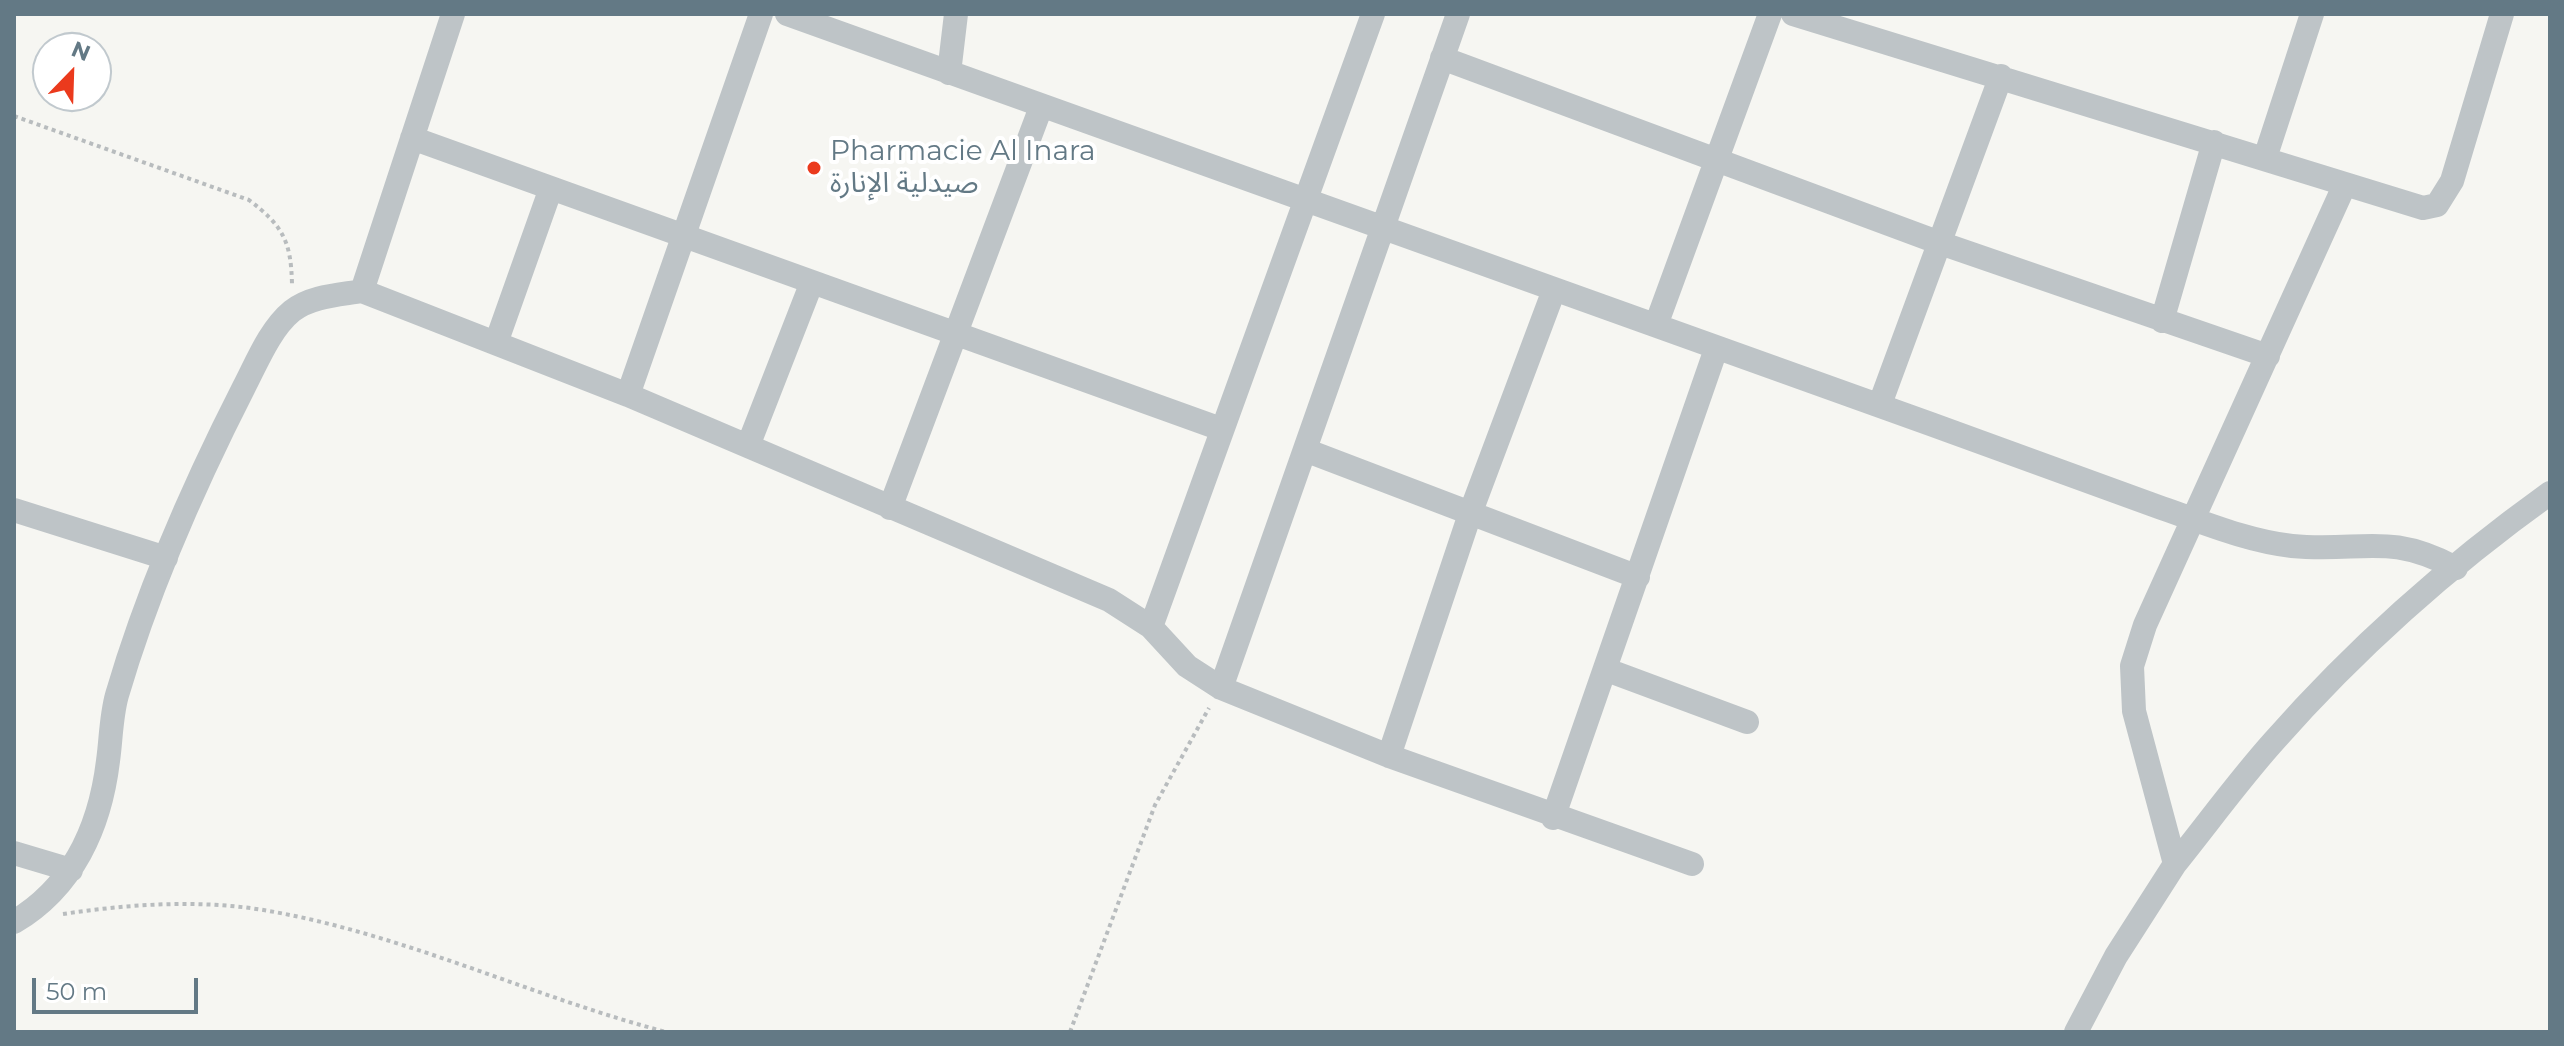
<!DOCTYPE html>
<meta charset="utf-8">
<style>
body{margin:0}
#map{position:relative;width:2564px;height:1046px;overflow:hidden;background:#f6f6f2;font-family:Montserrat,sans-serif}
canvas{display:block}
.frame{position:absolute;inset:0;border:16px solid #637985;pointer-events:none}
.north{position:absolute;left:32px;top:32px;width:80px;height:80px;box-sizing:border-box;background:#fff;border:2px solid #c1c9ce;border-radius:50%;rotate:23deg;font-size:22px;font-weight:700;line-height:32px;text-align:center;color:#637985}
.north::after{content:'';display:block;margin:auto;width:28px;height:36px;background:#eb3a1d;clip-path:polygon(50% 0,100% 100%,50% 72%,0 100%)}
.scale{position:absolute;left:32px;top:978px;width:166px;height:36px;box-sizing:border-box;border:4px solid #637985;border-top:0;padding-left:10px;font-size:24px;line-height:28px;white-space:nowrap;color:#637985;-webkit-text-stroke:6px #fff;paint-order:stroke}
</style>
<div id="map">
<canvas width="2564" height="1046"></canvas>
<div class="frame"></div>
<div class="north">N</div>
<div class="scale">50 m</div>
</div>
<script>
const g = document.querySelector('canvas').getContext('2d');
g.lineJoin = 'round';
function stroke(path, color, width, dash) { g.strokeStyle = color; g.lineWidth = width; g.lineCap = dash ? 'butt' : 'round'; g.setLineDash(dash || []); g.stroke(path); }
function write(font, color, halo, rows, align = 'center') {
  g.font = font + ' Montserrat,"Noto Sans Arabic",sans-serif'; g.lineWidth = 8; g.setLineDash([]); g.textBaseline = 'middle'; g.strokeStyle = halo; g.fillStyle = color; for (const [text, x, y, turn = 0] of rows) {
    g.save(); g.translate(x, y); g.rotate((+turn || 0) * Math.PI / 180); g.textAlign = isNaN(turn) ? turn : align; if (halo) g.strokeText(text, 0, 0); g.fillText(text, 0, 0); g.restore();
  }
}
stroke(new Path2D(`
 M14,116L249,200C283,226 291,241 292,284
 M63,914C130,904 202,899 269,911C406,935 533,997 666,1032
 M1070,1032L1155,805L1209,708`), '#b8bcbe', 4, [4, 4]);
stroke(new Path2D(`
 M787,14C1243,181 1701,339 2156,506C2200,521 2246,541 2292,546C2361,553 2386,531 2456,568
 M1793,14L2345,184
 M1442,58L1940,243L2268,356
 M949,73L956,14
 M412,138L1221,429
 M2265,158L2312,14
 M362,291L453,14
 M2162,321L2214,142
 M1656,325L1770,14
 M496,343L551,188
 M628,395L761,14
 M1880,404L2001,76
 M748,446L812,282
 M1305,450L1638,577
 M890,508L1041,107
 M14,510L166,558
 M1151,627L1373,14
 M1607,670L1747,722
 M1221,688L1458,14
 M1389,756L1470,514L1554,290
 M1553,818L1716,349
 M14,853L71,870
 M2175,864C2208,823 2239,780 2274,741C2355,649 2451,564 2550,493
 M14,922C73,887 100,827 108,761C111,740 111,716 117,695C148,589 194,485 244,387C257,362 270,329 292,311C311,296 339,295 362,291L628,395L1109,600L1151,627L1187,666L1221,688L1389,756L1692,864
 M2076,1032L2116,956L2175,864L2134,711L2132,666L2145,625L2345,184L2423,208L2437,205L2452,181L2502,14`), '#bec4c7', 24);
for (const [x, y, r, color] of [
 [814,168,8,"#eb3a1d"]
]) { const dot = new Path2D(); dot.arc(x, y, r, 0, 2 * Math.PI); g.fillStyle = color; g.fill(dot); stroke(dot, '#fff', 3); }
write('28px', '#637985', '#fff', [
 ["Pharmacie Al Inara",830,152],
 ["صيدلية الإنارة",830,184]
], 'left');
</script>
